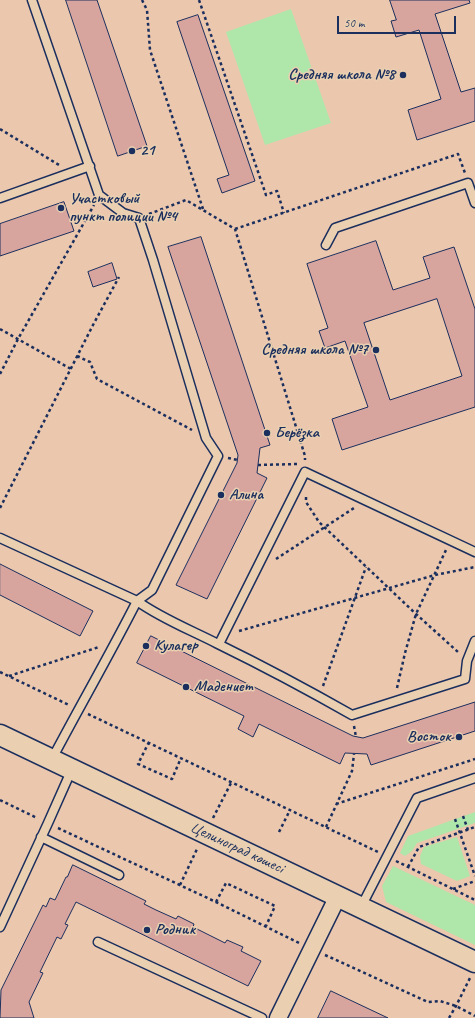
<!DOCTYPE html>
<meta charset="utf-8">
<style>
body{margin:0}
#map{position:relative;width:475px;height:1018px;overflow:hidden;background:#ebc7ad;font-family:Caveat,sans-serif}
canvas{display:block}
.scale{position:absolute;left:337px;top:16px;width:119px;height:18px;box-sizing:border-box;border:2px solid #1b2f5e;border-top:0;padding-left:5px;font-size:12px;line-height:14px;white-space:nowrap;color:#1b2f5e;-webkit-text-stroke:3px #ead0b1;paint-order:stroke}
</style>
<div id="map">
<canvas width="475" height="1018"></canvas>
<div class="scale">50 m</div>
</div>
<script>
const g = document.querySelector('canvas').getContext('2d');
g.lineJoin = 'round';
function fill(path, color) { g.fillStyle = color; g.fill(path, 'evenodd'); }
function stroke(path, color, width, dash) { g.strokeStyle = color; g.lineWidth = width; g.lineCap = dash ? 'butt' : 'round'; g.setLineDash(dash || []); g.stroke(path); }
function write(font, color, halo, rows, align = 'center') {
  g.font = font + ' Caveat,sans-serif'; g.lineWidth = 3; g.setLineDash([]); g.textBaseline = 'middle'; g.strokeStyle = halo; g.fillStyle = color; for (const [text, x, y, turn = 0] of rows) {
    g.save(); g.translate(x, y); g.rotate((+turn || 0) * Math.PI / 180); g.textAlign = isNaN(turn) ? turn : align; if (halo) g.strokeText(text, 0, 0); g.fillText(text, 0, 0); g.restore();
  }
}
fill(new Path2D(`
 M291,9L331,123L265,145L226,32Z
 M475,812V823L417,843L412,851L405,856L400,853L408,836Z
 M457,837L470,876L457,881L421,864L420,856L424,847Z
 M393,866L475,905V945L386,902L382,886Z`), '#afe6a9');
const building = new Path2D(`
 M66,0H97L147,146L118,156Z
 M390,0H469L470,3L435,14L461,92L475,88V121L417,140L408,110L441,99L419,30L396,37L391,21L396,20Z
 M198,15L255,181L222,193L217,179L229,175L177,22Z
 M64,202L74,231L0,256V224Z
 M201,237L270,445L260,448L257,473L267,478L207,599L176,585L237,463L238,455L168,247Z
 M376,241L393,290L430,278L423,257L454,247L475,309V407L342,450L332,419L368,407L345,341L325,348L319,331L328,328L307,264ZM437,299L462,376L390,400L364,323Z
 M112,263L117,279L93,287L88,272Z
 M0,564L93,611L80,636L0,595Z
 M151,636L353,736L363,738L475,702V731L371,765L367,754L345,753L340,764L259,724L253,737L238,729L244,716L137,663Z
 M73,865L146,901L144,904L156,910L176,919L178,916L194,924L193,927L225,943L227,940L243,947L241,951L261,961L248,986L76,902L65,924L68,925L61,939L57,937L40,972L43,973L29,1002L34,1018H0L1,990L43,905L46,907L50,898L55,900L66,877H67Z
 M331,991L388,1018H318Z`);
fill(building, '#d7a59e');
stroke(building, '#1b2f5e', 1);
const service = new Path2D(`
 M0,198L90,166
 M326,245L335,228L468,183L475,203
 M0,538L137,601L152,590L218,456L206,438L153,260L139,218L123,213L99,195L32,0
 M219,644L305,472L475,552
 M52,759C80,706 110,654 137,601C162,619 191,630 218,644C263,666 308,690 352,715L465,679L467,661L475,641
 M41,837L119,875
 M361,907L417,798L475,778
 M0,927L48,823L72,769
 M98,942L262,1018`);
const minor = new Path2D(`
 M278,1018L338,896`);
const tertiary = new Path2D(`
 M0,735L475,962`);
stroke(service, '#1b2f5e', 11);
stroke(minor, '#1b2f5e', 19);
stroke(tertiary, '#1b2f5e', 23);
stroke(new Path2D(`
 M142,0L147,10L150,50L203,209
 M199,0L266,195L277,191L284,213
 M0,129L59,165
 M149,214L186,200L235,229L305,456V460
 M235,229L458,154L465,173
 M0,329L71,369
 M77,356L90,362L97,379L192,430
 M0,374L18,339L94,205
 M228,458L238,460
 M258,465L297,464
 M306,497V502L319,522L416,614L458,652
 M0,508L93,325L119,277
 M276,559L354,508
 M239,631L435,575L475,567
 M0,672L69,705
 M9,676L99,647
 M323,686L366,567
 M397,688L405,653L416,614L446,550
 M88,714L378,852
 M354,726L356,737
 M149,742L138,764L172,779L181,758
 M0,800L37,818
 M336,804L475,759
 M463,816L468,830
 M213,818L231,783
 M455,819L475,876
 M326,827L352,771L354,754
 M58,828L216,902L299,943
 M279,832L290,810
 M396,861L475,900
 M408,867L419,847L475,827
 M180,885L197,849
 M453,889L475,881
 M216,902L226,883L275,906L266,926
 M325,955L428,1002L440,1001L456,1006L475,1016
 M449,1018L456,1006L470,978`), '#1b2f5e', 2.5, [3, 3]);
stroke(service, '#ead0b1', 8);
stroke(minor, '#ead0b1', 16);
stroke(tertiary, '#ead0b1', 20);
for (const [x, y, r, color] of [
 [403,75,4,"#1b2f5e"],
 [132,151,4,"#1b2f5e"],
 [61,208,4,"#1b2f5e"],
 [376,350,4,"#1b2f5e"],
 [267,433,4,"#1b2f5e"],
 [221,495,4,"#1b2f5e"],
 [146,646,4,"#1b2f5e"],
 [186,687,4,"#1b2f5e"],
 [459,737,4,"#1b2f5e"],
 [147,930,4,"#1b2f5e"]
]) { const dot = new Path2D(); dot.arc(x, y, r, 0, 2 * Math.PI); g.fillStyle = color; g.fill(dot); stroke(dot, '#ead0b1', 1.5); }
write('bold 16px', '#1b2f5e', '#ead0b1', [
 ["Средняя школа №8",395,75,"right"],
 ["21",140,151],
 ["Участковый",69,199],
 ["пункт полиции №4",69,217],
 ["Средняя школа №7",368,350,"right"],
 ["Берёзка",275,433],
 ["Алина",229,495],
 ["Кулагер",154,646],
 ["Мадениет",194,687],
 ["Восток",451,737,"right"],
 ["Родник",155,930]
], 'left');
write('16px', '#1b2f5e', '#ead0b1', [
 ["Целиноград көшесі",237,848,25]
]);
</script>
